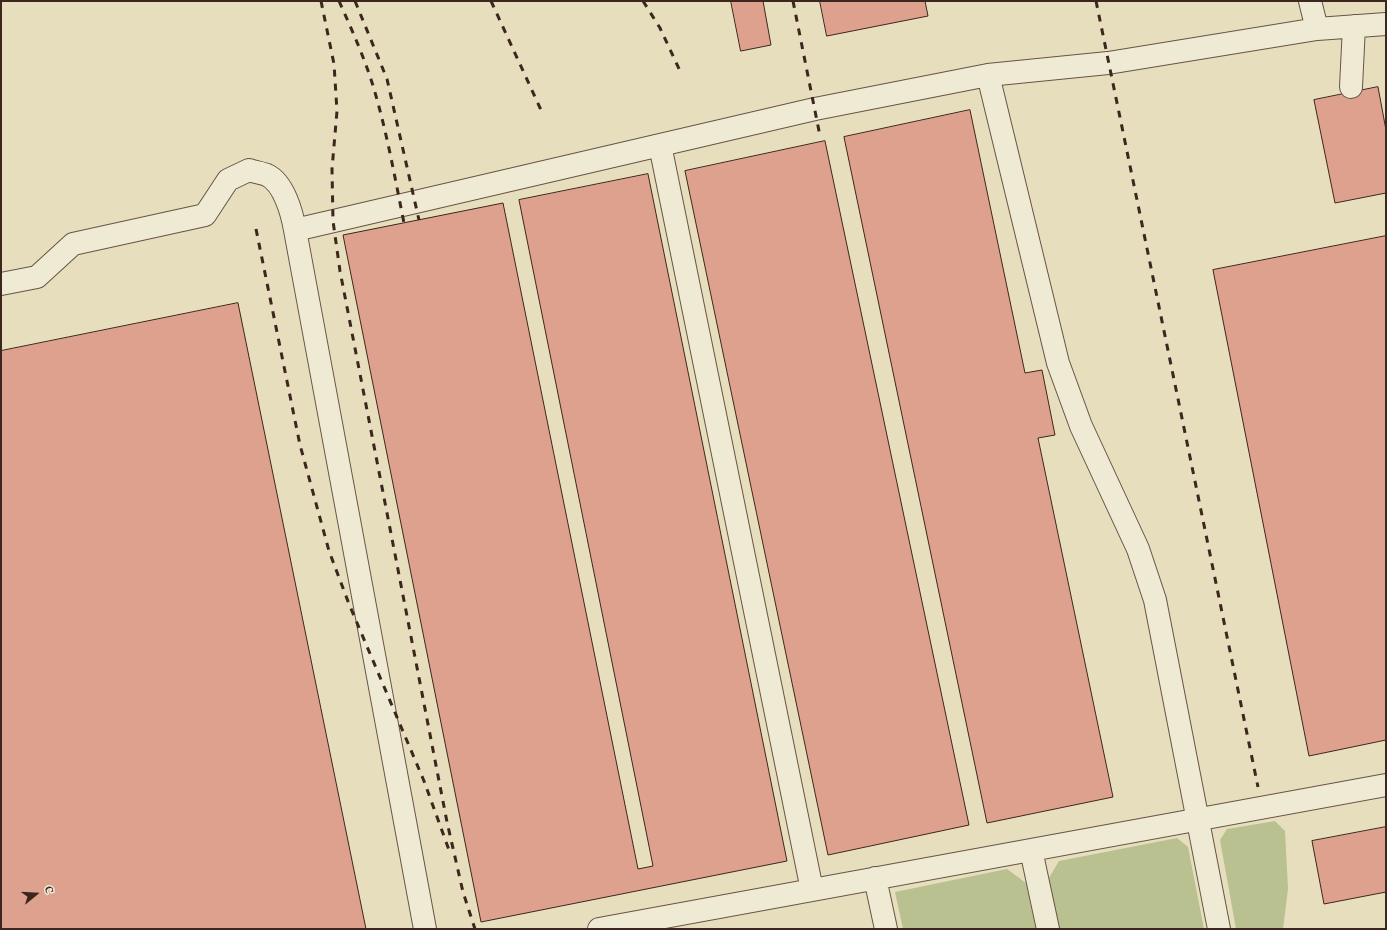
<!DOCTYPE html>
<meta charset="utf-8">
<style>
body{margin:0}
#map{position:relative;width:1387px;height:930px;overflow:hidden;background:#e7debd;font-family:Vollkorn,serif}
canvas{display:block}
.frame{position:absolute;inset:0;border:2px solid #3d261e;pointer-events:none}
.north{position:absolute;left:16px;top:874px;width:40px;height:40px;-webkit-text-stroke:3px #efead4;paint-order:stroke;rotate:72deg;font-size:11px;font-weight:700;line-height:16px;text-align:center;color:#3d261e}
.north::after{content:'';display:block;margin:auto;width:14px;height:18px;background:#3d261e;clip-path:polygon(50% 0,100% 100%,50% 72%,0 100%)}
</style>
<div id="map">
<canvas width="1387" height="930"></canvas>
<div class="frame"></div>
<div class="north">С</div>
</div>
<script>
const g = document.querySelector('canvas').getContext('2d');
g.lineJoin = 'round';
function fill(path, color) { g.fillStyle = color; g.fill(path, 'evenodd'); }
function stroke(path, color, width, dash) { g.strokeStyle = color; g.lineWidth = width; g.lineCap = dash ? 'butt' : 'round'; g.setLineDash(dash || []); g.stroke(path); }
fill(new Path2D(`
 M1275,821L1285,831L1288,889L1283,929H1236L1220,840L1227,829Z
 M1177,838L1188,847L1204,929H1059L1049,878L1059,861Z
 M1007,869L1026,883L1036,929H903L895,892Z`), '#b8c18f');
const building = new Path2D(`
 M731,1H763L771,45L741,51Z
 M820,1H925L928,16L827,36Z
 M1378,87L1386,130V193L1335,203L1314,100Z
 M970,110L1025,373L1042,370L1055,435L1038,438L1113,797L987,823L844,137Z
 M825,141L969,825L828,855L685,171Z
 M648,174L787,861L481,922L343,235L503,203L638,869L653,866L519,200Z
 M1386,236V740L1309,756L1213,270Z
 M238,303L366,929H1V351Z
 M1386,827V892L1324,904L1312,841Z`);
fill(building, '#dea18d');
stroke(building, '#3d261e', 1);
const minor = new Path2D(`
 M1310,1L1317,29
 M988,75L1058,363L1081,426L1138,549L1155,600L1219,929
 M1351,87L1354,26
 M660,145L812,890
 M295,230L815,109L988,75L1108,63L1317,29L1386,24
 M1,284L37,277L73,244L205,215L228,180L249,170C255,172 262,173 267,175C284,183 292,213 295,230L425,929
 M1031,850L1048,929
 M875,878L886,929
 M599,929L1386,785`);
stroke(minor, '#685446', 24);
stroke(minor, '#efead4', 22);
stroke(new Path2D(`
 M321,1L334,64L337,111L332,169L333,221L340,271L447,822L463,892L475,929
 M339,1C352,30 365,59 374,89C387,133 395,178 404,223
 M355,1L387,79L419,220
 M491,1L541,110
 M643,1L660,28L681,73
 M793,1L820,136
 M1096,1L1258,787
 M256,229L300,445L329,551L349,604L424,781L449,850`), '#3d261e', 3, [7, 7]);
</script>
